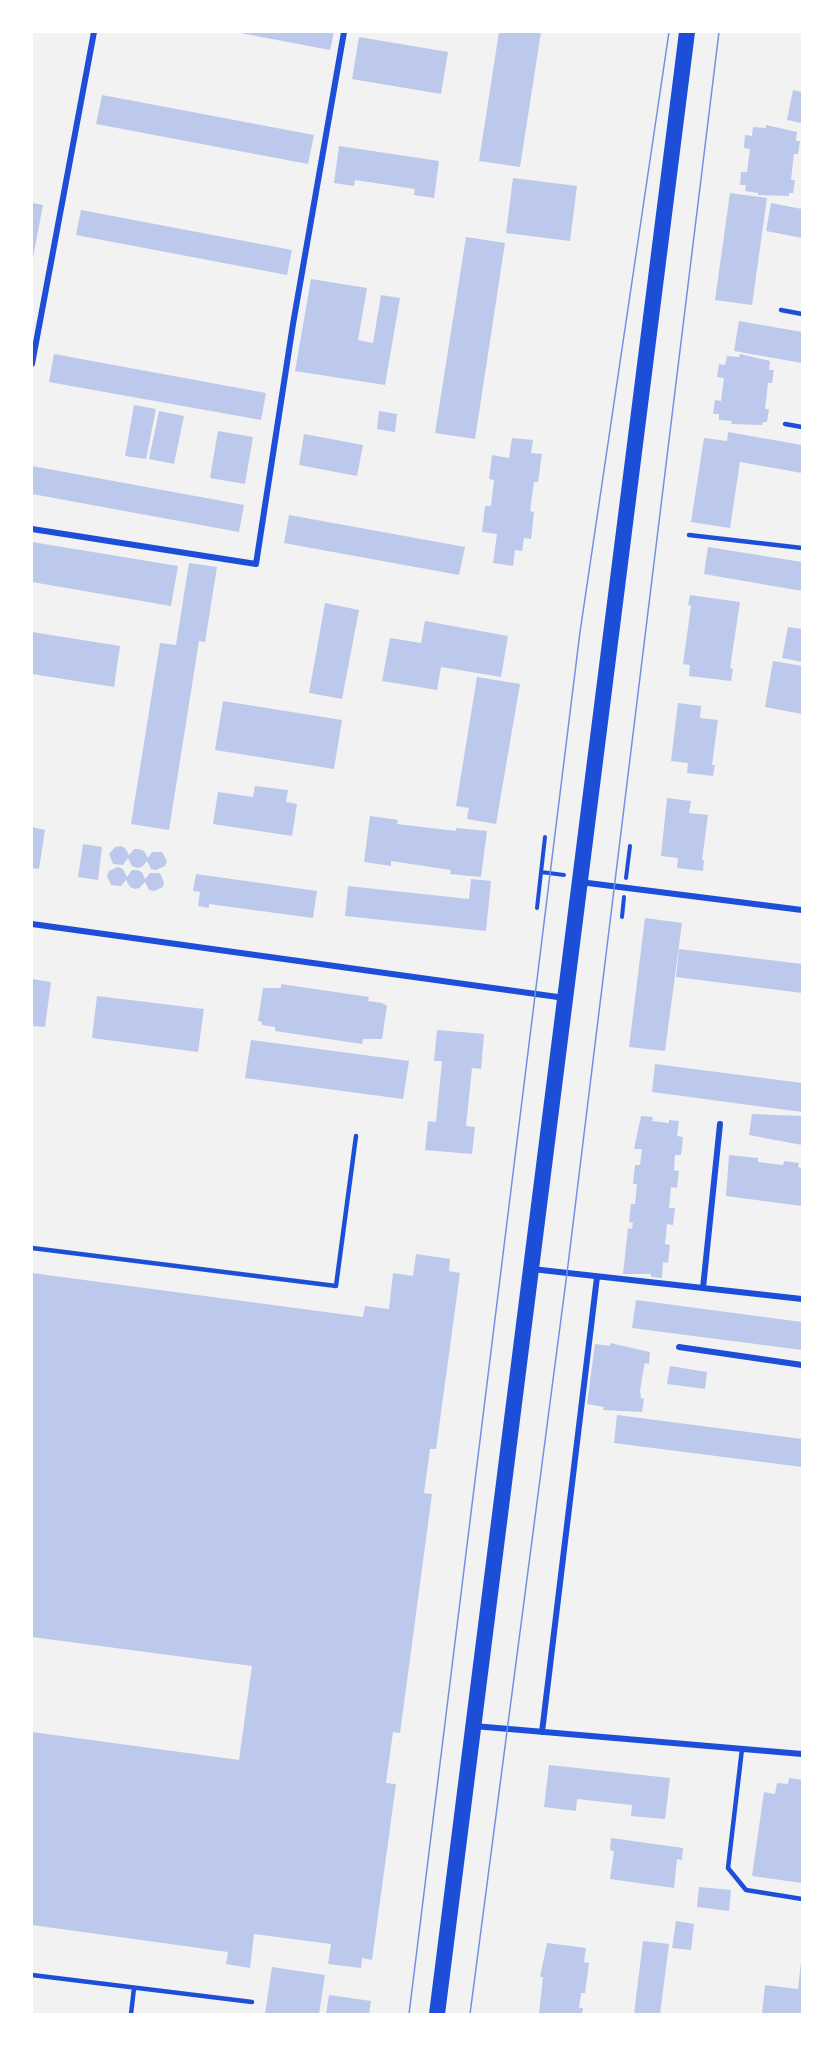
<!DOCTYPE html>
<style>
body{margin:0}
#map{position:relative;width:834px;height:2046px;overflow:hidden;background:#f2f2f2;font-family:"Noto Sans",sans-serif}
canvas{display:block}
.frame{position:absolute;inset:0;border:33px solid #fff;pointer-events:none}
</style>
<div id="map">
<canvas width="834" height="2046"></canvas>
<div class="frame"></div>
</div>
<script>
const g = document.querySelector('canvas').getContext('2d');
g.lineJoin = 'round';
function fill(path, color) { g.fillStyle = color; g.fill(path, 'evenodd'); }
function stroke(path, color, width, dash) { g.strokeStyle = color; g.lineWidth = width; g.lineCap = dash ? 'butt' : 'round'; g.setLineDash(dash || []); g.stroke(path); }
fill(new Path2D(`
 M235,32H334L330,50Z
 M499,32H541L520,167L479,161Z
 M359,37L448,52L441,94L352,79Z
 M793,90L802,92V123L787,120Z
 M102,95L314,135L308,164L96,124Z
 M766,125L797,132L796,141H800L798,154H794L791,180H795L793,193H789V196L758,195V193L745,191L746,185H740L741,172H747L750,149L744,148L745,135L752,136L753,127L766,128Z
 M339,146L439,161L434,198L414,195L415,189L355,180L354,186L334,183Z
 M513,178L577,186L570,241L506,233Z
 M730,193L767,198L752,305L715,300Z
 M32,203L43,205L33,258H32Z
 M771,203L802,209V238L766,231Z
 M81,210L292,250L287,275L76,235Z
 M466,237L505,243L475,439L435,433Z
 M311,279L367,288L358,340L373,343L381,295L400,298L385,385L295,371Z
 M739,321L802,332V363L734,351Z
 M54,354L266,393L261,420L49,382Z
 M740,354L770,361L769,370H774L772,383H768L765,409H769L767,422H763L762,425L731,424L732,421L719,420V414H713L715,400L721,401L724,378L717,377L719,364L725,365L727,356L739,357Z
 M134,405L156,409L146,459L125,456Z
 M159,411L184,416L174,464L149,459Z
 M379,411L397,414L395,432L377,429Z
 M218,431L253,437L245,484L210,478Z
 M728,432L802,445V473L740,462L730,528L691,522L704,438L727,441Z
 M304,434L363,445L357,476L299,465Z
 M512,438L533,440L531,453L542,454L538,482H534L530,511L534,512L531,539L524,538L522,551L515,550L513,566L493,563L497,534L482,532L485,506H491L494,480L489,479L492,455L509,458Z
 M32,466L244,505L239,532L32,494Z
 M289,515L465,547L459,575L284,543Z
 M32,542L178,566L171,606L32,582Z
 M708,547L802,562V591L704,574Z
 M189,563L217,567L205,642L199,641L169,830L131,824L160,643L176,645Z
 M690,595L740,602L730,668L733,669L731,681L689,676L690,665L683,664L691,606L688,605Z
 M325,603L359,610L342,699L309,693Z
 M425,621L508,636L501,677L441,667L437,690L382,681L390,638L421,643Z
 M788,627L802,629V662L782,658Z
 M32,632L120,646L114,687L32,674Z
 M773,661L802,666V714L765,707Z
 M477,677L520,684L496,824L467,819L469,808L456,806Z
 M223,701L342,720L334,769L215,750Z
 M678,703L701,706L700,718L718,720L712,765H715L713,776L687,773L688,763L671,761Z
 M255,786L288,790L286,802L297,804L292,836L213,824L218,792L253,797Z
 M667,798L691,801L689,813L708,815L702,860H704L703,871L677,868L678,858L661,856Z
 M370,816L398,820L397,824L456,831V828L487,831L481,877L450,874L451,870L391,861V866L364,862Z
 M32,827L45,830L39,869L32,868Z
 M83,844L102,847L98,880L78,877Z
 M121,846L125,848L129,855L134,849H139L144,851L148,858L152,852H162L167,861L165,866L156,870L151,869L147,861L142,867L137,868L132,866L128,858L123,865L113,864L109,854L115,847Z
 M118,867L123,869L127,877L132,870H137L142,872L145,879L150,873H160L164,882L163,887L154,891L149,890L145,882L139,888L135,889L130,887L126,880L121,886L111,885L107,876L109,871Z
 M196,874L317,891L313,918L209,904V908L198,906L200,892L193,891Z
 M471,879L491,881L486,931L345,916L348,886L469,899Z
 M645,918L682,923L665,1051L629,1047Z
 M679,949L802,964V993L676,977Z
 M32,979L51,982L45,1027L32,1026Z
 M281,984L369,997L368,1001L382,1003L387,1006L382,1039H363L362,1044L275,1031V1027L262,1025V1022L258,1021L263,988H281Z
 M97,996L204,1009L198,1052L92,1038Z
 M437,1030L484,1034L481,1069L472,1068L466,1126L475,1127L472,1154L425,1150L428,1121L436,1122L442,1061H434Z
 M251,1040L409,1061L403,1099L245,1078Z
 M655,1064L802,1083V1112L652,1092Z
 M752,1114L802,1116V1145L749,1135Z
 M641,1116L653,1117L652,1121L669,1123V1120L679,1121L677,1136L683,1137L681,1155H675L674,1170L679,1171L677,1188L671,1187L669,1208H675L673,1225L667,1224L665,1244L670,1245L668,1263L663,1262L662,1278L651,1277V1274H623L628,1228L632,1229L633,1223L629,1222L631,1204H635L637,1184H633L635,1165H640L642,1149H634Z
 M729,1155L758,1158V1162L783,1165L784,1161L799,1163L798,1167L802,1168V1206L726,1196Z
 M416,1254L450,1259L449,1271L460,1273L436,1449H430L424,1493L432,1494L400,1733L393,1732L386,1783L396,1784L372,1960L362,1958L361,1968L328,1964L331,1944L254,1934L250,1968L226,1964L228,1952L32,1925V1732L239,1760L252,1666L32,1637V1273L363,1317L365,1306L389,1309L393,1273L413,1276Z
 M636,1300L802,1322V1350L632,1328Z
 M610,1343L650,1352L649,1364L645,1363L643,1372L640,1391L641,1398L644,1399L642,1412L603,1410L604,1407L587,1404L595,1344L610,1346Z
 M670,1366L707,1372L705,1389L667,1384Z
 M617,1415L802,1439V1467L614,1443Z
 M549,1765L670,1778L665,1819L631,1816L632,1805L577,1799L576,1811L544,1807Z
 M789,1778L802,1780V1883L752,1876L764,1792L775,1794L777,1783L788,1784Z
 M611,1838L683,1848L682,1860L677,1859L674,1888L610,1879L614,1851L610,1850Z
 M699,1887L731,1890L729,1911L697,1907Z
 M676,1921L694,1924L691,1950L672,1948Z
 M643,1941L669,1944L660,2014H634Z
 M547,1943L586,1948L584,1962L589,1963L585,1993H581L579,2008H583L582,2014H539L543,1977H540Z
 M801,1962L802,2014H762L765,1985L798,1989Z
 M272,1967L325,1975L319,2014H265Z
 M329,1995L371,2001L369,2014H326Z`), '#bdc9ec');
stroke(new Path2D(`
 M541,872L564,875
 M626,878L630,846
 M537,908L545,837
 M622,917L624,897`), '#1d4ed8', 4);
stroke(new Path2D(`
 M781,310L802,314
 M785,424L802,427
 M689,535L802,548
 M32,1248L336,1286L356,1136
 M742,1749L728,1868L746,1890L802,1899
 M32,1975L252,2002
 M131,2014L134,1988`), '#1d4ed8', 4.5);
stroke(new Path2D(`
 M32,364L94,32
 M32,529L256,564L293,324L344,32
 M580,882L802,910
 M32,924L565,998
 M532,1269L802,1299
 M703,1288L720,1124
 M679,1347L802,1365
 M474,1726L802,1754
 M542,1732L597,1277`), '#1d4ed8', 6);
stroke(new Path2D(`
 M437,2014L687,32`), '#1d4ed8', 16);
stroke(new Path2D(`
 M409,2014L580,632L669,32
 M470,2014L567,1273L719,32`), '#7290e2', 1.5);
</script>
